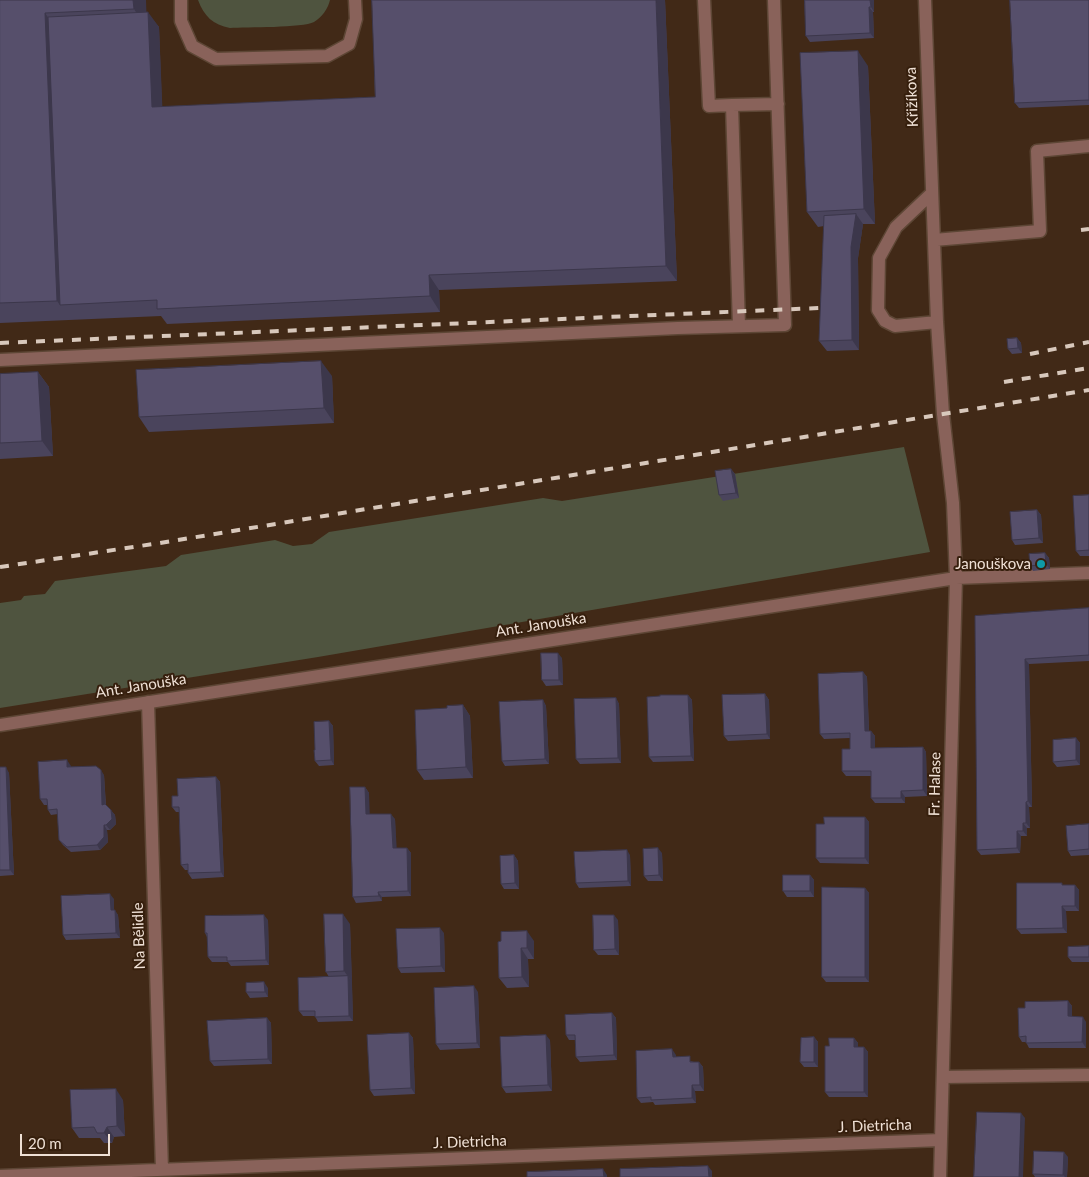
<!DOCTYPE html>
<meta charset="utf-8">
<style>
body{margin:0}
#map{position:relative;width:1089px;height:1177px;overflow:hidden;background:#412917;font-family:Lato,sans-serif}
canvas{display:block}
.scale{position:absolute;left:20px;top:1134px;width:90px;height:22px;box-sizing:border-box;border:2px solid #efe0d5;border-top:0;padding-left:6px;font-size:15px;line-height:18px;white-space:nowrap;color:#efe0d5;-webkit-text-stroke:4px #361f0d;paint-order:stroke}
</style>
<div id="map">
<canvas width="1089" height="1177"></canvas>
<div class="scale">20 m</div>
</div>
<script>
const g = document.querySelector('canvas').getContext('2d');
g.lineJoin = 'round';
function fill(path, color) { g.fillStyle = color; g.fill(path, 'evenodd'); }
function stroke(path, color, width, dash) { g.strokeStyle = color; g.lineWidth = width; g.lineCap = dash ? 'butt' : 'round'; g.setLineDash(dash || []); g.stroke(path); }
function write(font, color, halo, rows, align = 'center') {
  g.font = font + ' Lato,sans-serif'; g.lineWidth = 4; g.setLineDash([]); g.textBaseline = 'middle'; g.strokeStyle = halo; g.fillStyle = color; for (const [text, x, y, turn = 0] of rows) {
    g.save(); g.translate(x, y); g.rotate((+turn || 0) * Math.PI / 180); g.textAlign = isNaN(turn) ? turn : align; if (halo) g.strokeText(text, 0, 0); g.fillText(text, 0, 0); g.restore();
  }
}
fill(new Path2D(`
 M198,0H330C328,9 322,17 314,22C303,28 246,27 230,28C213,25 204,16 198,0Z
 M904,447L930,552L318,657L0,708V603L21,600L24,596L45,594L55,581L166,566L181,555L275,540L293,546L312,544L329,532L543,498L562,501Z`), '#4f543f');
const minor = new Path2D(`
 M181,0V21L192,46L216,59L327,56L349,44L356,19L355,0
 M704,0L709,106L732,105L739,326
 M925,0L937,322L943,414L953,503L956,578L940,1177
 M732,105L778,104
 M932,193L896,227L879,258L878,310L885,321L895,326L937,322
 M934,240L1040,231L1037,151L1089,146
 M0,360L678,328L785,325L774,0
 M148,702L162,1170
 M0,725L956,578L1089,573
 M943,1077L1089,1075
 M0,1176L941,1140`);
stroke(minor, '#5d4635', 15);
stroke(minor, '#89625a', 12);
stroke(new Path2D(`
 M1081,230L1089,229
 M0,343L819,308
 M1030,354L1089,342
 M1004,382L1089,368
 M0,567L160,543L1089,390`), '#d8c8bc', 4, [9, 9]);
fill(new Path2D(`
 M0,0H146V12L159,27L162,107L375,97L665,0L677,281L439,290L440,312L167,324L161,316L0,323Z
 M804,0H874V12H873L874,38L810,42L806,36Z
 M1089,0V105L1019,108L1015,103Z
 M868,66L875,224H863L858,258L859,350L827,351L819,341L824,226L818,227L807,212Z
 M1017,338L1021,343L1022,353L1012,354L1008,349Z
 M38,372L49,387L53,456L0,459V374Z
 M332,376L334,423L149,432L139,417Z
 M731,469L735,474L739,498L723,501L719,495Z
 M1089,495V556H1080L1076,551Z
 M1037,510L1041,515L1043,543L1015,545L1012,540Z
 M1045,553L1049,558L1050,569L1033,571L1030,566Z
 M1089,608V661L1029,664L1032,807H1029L1030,828H1027V836H1021L1020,853L981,855L977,850L975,616Z
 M562,658L563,685L546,686L542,680Z
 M863,672L867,677L869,731H871L875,736V748L923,747L926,752L927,796L905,797V803H875L871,798V776H846L842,771L850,749V738L824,739L820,734Z
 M765,694L769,700L770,739L728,741L724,736Z
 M688,695L692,700L694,761L653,762L649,757Z
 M616,698L619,704L621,763L580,764L576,759Z
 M543,700L546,706L549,764L505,766L502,761Z
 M463,705L470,716L473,778L424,780L417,770L447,708Z
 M329,721L333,726L334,765L319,766L315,761V750Z
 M1076,738L1080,743V765L1057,767L1053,762Z
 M71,766V767L104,775L106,805L115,815L116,824L110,830H107L108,842L100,850L71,852L63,845L59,840L58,814L51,815L48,810V805H44L40,799Z
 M0,767L9,773L14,875L0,876Z
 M216,777L220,782L224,877L192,879L188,873V870H185L181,865L179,812H176L172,807L178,796Z
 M365,787L369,793V814L395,819L396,848H407L411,853V896L382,897V901L356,903L353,897Z
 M865,817L869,822V864L820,863L816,858L824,824Z
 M1089,824V855L1071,856L1068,851Z
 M662,853L663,881H648L644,876Z
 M514,855L518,861L519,889H504L501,884Z
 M630,855L631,886L579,888L576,883Z
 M810,875L814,880V897H787L783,891Z
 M1064,885H1075L1079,890V911H1066L1067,933L1021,934L1017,929Z
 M865,888L869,893V982H826L822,977Z
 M114,899V910L118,915L120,938L66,940L63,935Z
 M268,920L269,965L231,966L228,962H212L208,957L207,937L205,933Z
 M618,920L619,955H598L594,950Z
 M350,924L353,1021L318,1022L315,1016H303L299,1011L329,977L326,972Z
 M444,933L445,972L401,973L398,968Z
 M534,941V959H528L529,987L507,988L499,978L498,942Z
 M1089,946V962H1072L1068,957Z
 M268,988V997L250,998L246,992Z
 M478,992L480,1048L440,1050L436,1044Z
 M1068,1001L1072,1006V1016L1086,1022V1048H1029L1026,1042H1022L1019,1037L1025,1008Z
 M612,1013L616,1018L617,1060L580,1062L576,1057L575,1040H569L566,1035Z
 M267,1018L271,1023L272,1064L214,1066L210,1061Z
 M409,1033L413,1038L415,1094L374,1096L370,1090Z
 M814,1037L818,1042V1067H804L800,1062Z
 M854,1038L858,1043V1047H864L868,1052V1097H829L825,1092L829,1046Z
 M550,1040L552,1091L506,1093L502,1087Z
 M676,1055V1057L694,1062H699L703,1067L704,1091H695L696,1103L655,1105L653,1102L641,1103L637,1098Z
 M123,1100L125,1136L114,1137L112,1143H104L100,1138H79L72,1128Z
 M1068,1157L1067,1177H1035L1033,1174Z`), '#4a445c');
fill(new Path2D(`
 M133,0H146L147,29L134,9Z
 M656,0H665L677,281L666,266Z
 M870,0H874V12L871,7Z
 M869,7L873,12L874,38L870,33Z
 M148,12L159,27L163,122L152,107Z
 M45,13L59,33L60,305L57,301Z
 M858,51L868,66L875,224L864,209Z
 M856,214L863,224L858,258L859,350L852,340L851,247Z
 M429,275L439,290L440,312L430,296Z
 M1017,338L1021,343L1022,353L1018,348Z
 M321,361L332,376L334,423L324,408Z
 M38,372L49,387L53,456L42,441Z
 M731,469L735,474L739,498L736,493Z
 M1037,510L1041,515L1043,543L1039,538Z
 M1045,553L1049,558L1050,569L1046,564Z
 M558,653L562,658L563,685L559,680Z
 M1025,659L1029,664L1032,807L1028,801Z
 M863,672L867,677L869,736L865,731Z
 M765,694L769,700L770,739L767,734Z
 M688,695L692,700L694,761L691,756Z
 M616,698L619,704L621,763L618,758Z
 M543,700L546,706L549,764L545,759Z
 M463,705L470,716L473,778L466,767Z
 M329,721L333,726L334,765L331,760Z
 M871,731L875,736V753L871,748Z
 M1076,738L1080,743V765L1076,760Z
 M923,747L926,752L927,796L923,790Z
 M67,760L71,766V772L67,767Z
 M6,767L9,773L14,875L10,870Z
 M101,770L104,775L106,810L102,805Z
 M216,777L220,782L224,877L221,872Z
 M365,787L369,793L370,820L366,814Z
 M901,791L905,797V803L901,798Z
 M1026,802L1029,807L1030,828L1026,823Z
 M111,810L115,815L116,824L110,830L106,825Z
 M391,814L395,819L397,853L393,848Z
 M865,817L869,822V864L865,858Z
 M1023,823L1027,828V836L1023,831Z
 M104,825L107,830L108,842L100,850L97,845Z
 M1017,831L1021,836L1020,853L1017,848Z
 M407,848L411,853V896L408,891Z
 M658,848L662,853L663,881L659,875Z
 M627,850L630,855L631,886L628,881Z
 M514,855L518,861L519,889L515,883Z
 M810,875L814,880V897L810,891Z
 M1075,885L1079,890V911L1075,906Z
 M865,888L869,893V982L865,977Z
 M378,892L382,897V901L379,896Z
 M110,894L114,899V915L111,910Z
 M1062,906L1066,911L1067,933L1063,928Z
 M115,910L118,915L120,938L116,933Z
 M343,914L350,924L352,982L344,971Z
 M264,915L268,920L269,965L266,960Z
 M614,915L618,920L619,955L615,949Z
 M440,928L444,933L445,972L441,966Z
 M527,931L534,941V959L527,948Z
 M521,948L528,959L529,987L522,977Z
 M348,976L352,982L353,1021L349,1016Z
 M264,982L268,988V997L265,992Z
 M474,986L478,992L480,1048L477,1043Z
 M1068,1001L1072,1006V1021L1068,1016Z
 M612,1013L616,1018L617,1060L614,1055Z
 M1083,1017L1086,1022V1048L1082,1042Z
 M267,1018L271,1023L272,1064L268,1059Z
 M409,1033L413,1038L415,1094L411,1088Z
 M546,1035L550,1040L552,1091L548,1085Z
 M814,1037L818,1042V1067L814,1062Z
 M854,1038L858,1043V1052L854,1047Z
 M864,1047L868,1052V1097L864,1092Z
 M672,1049L676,1055V1063L673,1057Z
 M699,1062L703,1067L704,1091L700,1085Z
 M692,1085L695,1091L696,1103L692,1098Z
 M116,1089L123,1100L125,1136L117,1126Z
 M1021,1113L1025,1118L1023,1177H1019Z
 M107,1127L114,1137L112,1143L104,1133Z
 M1064,1152L1068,1157L1067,1177H1065L1063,1175Z
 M708,1166L712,1171V1177H709Z
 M603,1169L607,1175V1177H604Z`), '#3c374b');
const building = new Path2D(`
 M0,0H133L134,9L45,13L57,301L0,303Z
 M372,0H656L666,266L429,275L430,296L157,309V300L60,305L48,17L148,12L152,107L375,97Z
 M805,0H870L871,7H869L870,33L806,36Z
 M1010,0H1089V100L1015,103Z
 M858,51L864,209L807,212L800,53Z
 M856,214L851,247L852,340L819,341L824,216Z
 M1017,338L1018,348L1008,349L1007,339Z
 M321,361L324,408L139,417L136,370Z
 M38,372L42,441L0,443V374Z
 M731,469L736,493L719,495L715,471Z
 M1089,495V550L1076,551L1073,496Z
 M1037,510L1039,538L1012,540L1010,512Z
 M1045,553L1046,564L1030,566L1029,554Z
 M1089,608V655L1025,659L1028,801L1026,802V823H1023V831H1017V848L977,850L975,616Z
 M541,653H558L559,680H542Z
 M863,672L865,731H871V748L923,747V790L901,791V798H871V771H842V749H850V733L820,734L818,674Z
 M765,694L767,734L724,736L722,695Z
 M660,695H688L691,756L649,757L647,697L660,696Z
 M616,698L618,758L576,759L574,699Z
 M543,700L545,759L502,761L499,702Z
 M463,705L466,767L417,770L415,710L447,708V706Z
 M329,721L331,760L315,761L314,750H315L314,722Z
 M1076,738V760L1053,762V740Z
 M67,760V767L96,766L101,770L102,805L105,804L111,810L112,819L106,825H104V837L97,845L67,847L59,840L57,809L48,810L47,799H40L38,762Z
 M0,767H6L10,870H0Z
 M216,777L221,872L188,873V864L181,865L179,807H172V796H178L177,779Z
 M350,787H365L366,814H391L393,848H407L408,891L378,892L379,896L353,897Z
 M824,817H865V858H816V824H824Z
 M1089,824V849L1068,851L1066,826Z
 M658,848L659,875L644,876L643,849Z
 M627,850L628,881L576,883L574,852Z
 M514,855L515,883L501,884L500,856Z
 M783,875H810V891H783Z
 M1017,883H1062V885H1075V906H1062L1063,928L1017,929Z
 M822,887L865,888V977H822Z
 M110,894L111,910H115L116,933L63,935L61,896Z
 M324,914H343L344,971L326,972Z
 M264,915L266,960L227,961V957H208L207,933H205V916Z
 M593,915H614L615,949L594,950Z
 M440,928L441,966L398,968L396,929Z
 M527,931V948H521L522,977L499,978L498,942L501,941V932Z
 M1089,946V957H1068V947Z
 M348,976L349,1016L315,1017V1011H299L298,978Z
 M264,982L265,992H246V983Z
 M474,986L477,1043L436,1044L434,988Z
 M1068,1001V1016L1083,1017L1082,1042L1026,1043V1036L1019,1037L1018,1008H1025V1002Z
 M612,1013L614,1055L576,1057L575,1035H566L565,1015Z
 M267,1018L268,1059L210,1061L207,1021Z
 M409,1033L411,1088L370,1090L367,1035Z
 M546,1035L548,1085L502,1087L500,1037Z
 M814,1037V1062H800L801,1038Z
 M829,1038H854V1047H864V1092H825V1046H829Z
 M672,1049L673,1057L690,1056V1062H699L700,1085H692V1098L651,1100V1097L637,1098L636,1051Z
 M116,1089L117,1126L107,1127L104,1133H97L94,1127L72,1128L70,1090Z
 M977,1112L1021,1113L1019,1177H974Z
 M1034,1151L1064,1152L1063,1175L1033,1174Z
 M708,1166L709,1177H620V1169Z
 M603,1169L604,1177H527V1172Z`);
fill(building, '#564f6b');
stroke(building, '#3c374b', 1);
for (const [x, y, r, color] of [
 [1041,564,5,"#0f9aa8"]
]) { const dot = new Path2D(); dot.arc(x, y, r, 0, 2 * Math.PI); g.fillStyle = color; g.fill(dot); stroke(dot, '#361f0d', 2); }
write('15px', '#efe0d5', '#361f0d', [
 ["Křižíkova",912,97,-92],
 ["Ant. Janouška",541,625,-9],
 ["Ant. Janouška",141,686,-9],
 ["Fr. Halase",935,784,-89],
 ["Na Bělidle",139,936,-92],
 ["J. Dietricha",875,1126,-2],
 ["J. Dietricha",470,1142,-2]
]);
write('15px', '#efe0d5', '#361f0d', [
 ["Janouškova",1031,564]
], 'right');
</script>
